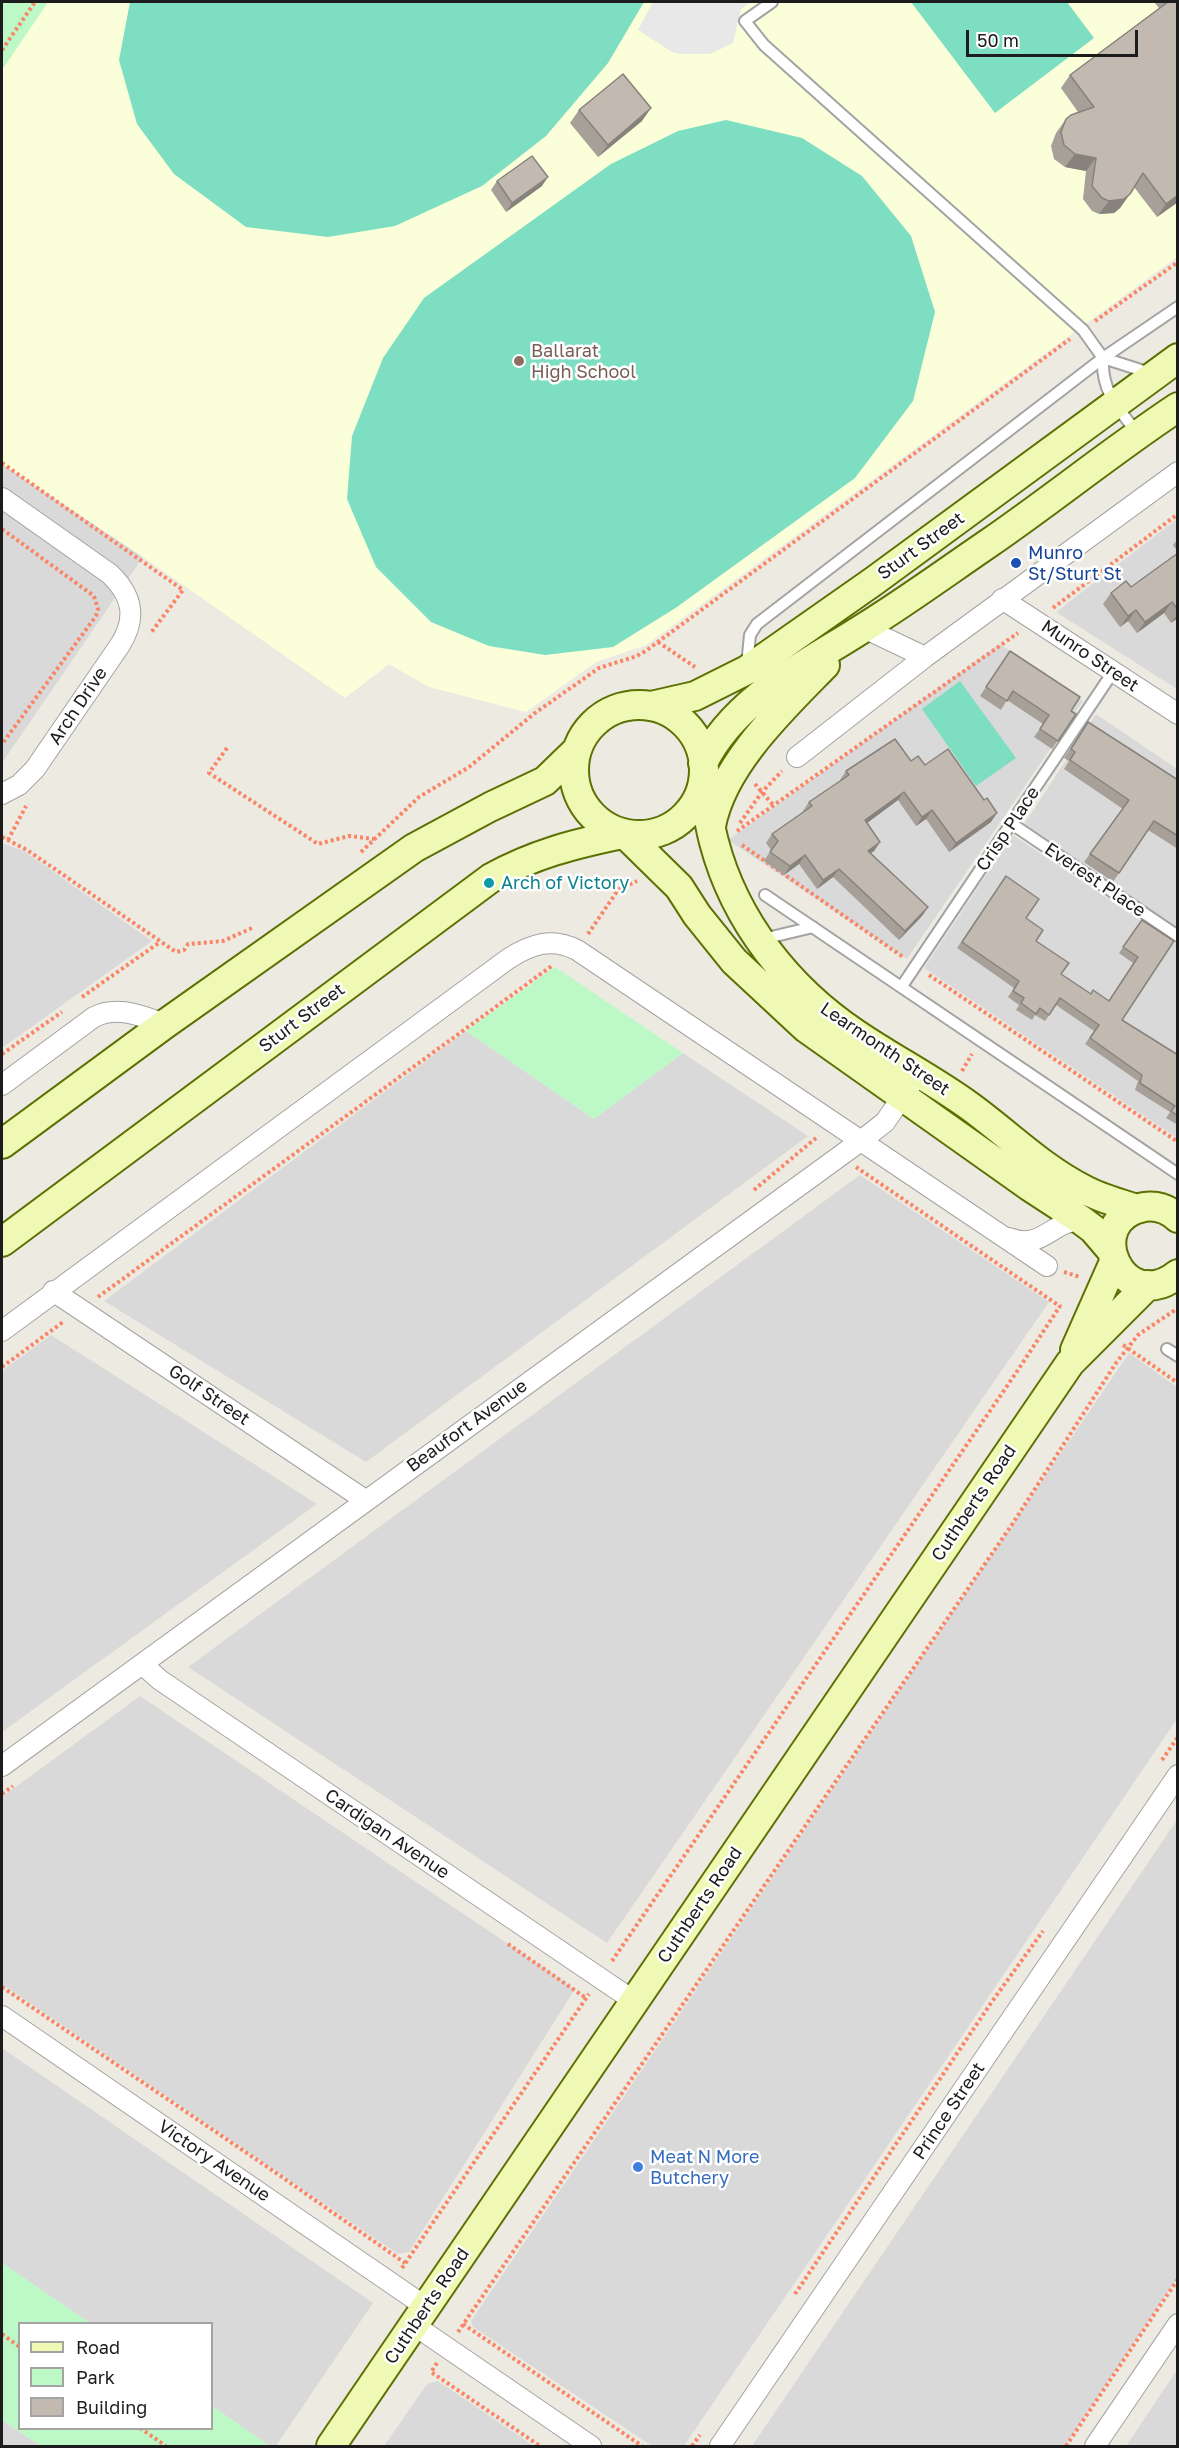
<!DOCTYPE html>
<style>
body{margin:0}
#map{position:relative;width:1179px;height:2448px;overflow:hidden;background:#edebe1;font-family:"Golos Text",sans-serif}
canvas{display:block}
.frame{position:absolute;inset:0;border:3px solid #1c1c1c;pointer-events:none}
.legend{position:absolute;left:18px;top:2322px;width:195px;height:108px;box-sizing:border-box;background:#fff;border:2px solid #a4a4a4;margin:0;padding:8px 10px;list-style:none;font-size:18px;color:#1c1c1c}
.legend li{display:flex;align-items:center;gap:12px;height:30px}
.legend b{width:30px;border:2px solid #a4a4a4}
.scale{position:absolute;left:966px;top:30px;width:172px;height:27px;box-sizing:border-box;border:3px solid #1c1c1c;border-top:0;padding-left:8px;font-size:18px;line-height:21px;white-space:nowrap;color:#1c1c1c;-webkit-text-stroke:4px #fff;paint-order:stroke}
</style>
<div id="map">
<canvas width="1179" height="2448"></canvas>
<div class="frame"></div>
<ul class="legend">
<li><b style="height:8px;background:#eff9b3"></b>Road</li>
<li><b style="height:16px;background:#bdf9c7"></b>Park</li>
<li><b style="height:16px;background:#c2bab1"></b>Building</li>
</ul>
<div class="scale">50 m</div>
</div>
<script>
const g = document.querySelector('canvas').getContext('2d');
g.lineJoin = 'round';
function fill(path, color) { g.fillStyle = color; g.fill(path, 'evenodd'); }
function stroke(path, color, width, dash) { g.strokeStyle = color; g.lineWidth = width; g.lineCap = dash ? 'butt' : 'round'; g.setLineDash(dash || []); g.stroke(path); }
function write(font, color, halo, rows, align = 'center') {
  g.font = font + ' "Golos Text",sans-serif'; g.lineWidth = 5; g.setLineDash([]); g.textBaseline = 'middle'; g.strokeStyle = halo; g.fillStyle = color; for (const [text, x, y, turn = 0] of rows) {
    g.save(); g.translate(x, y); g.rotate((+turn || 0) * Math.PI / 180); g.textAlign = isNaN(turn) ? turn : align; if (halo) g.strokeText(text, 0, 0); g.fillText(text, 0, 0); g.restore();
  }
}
fill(new Path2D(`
 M2,460L143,557L2,763Z
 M1177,519V689L1056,612Z
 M1000,644L1083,701L907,959L728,840Z
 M1096,714L1177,769V929L1023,826Z
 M1013,835L1177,945V1138L924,968Z
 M2,843L24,851L152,941L2,1048Z
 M466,1031L594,1119L683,1053L808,1136L366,1462L104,1301Z
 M860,1175L1049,1302L607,1943L188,1667Z
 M51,1335L317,1504L2,1732V1371Z
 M1129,1353L1177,1387V1719L684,2446H652L473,2327L471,2321Z
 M140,1696L575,1989L409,2252L398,2254L2,1984V1797Z
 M1177,1820V2278L1065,2446H752Z
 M2,2048L373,2303L276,2446H270L212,2406V2324L90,2323L2,2263Z
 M1177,2370V2446H1126Z
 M438,2381L534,2446H384L427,2384Z
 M2,2420L41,2446H2Z`), '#dad9d9');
fill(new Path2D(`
 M48,2H1177V257L646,645L596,662L526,712L429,687L389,664L345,698L143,557L2,464V70Z`), '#fbffd9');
fill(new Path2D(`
 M2,2H48L2,70Z
 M555,967L683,1053L594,1119L466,1031Z
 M2,2263L90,2323L20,2324V2428H212V2406L270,2446H41L2,2420Z`), '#bdf9c7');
fill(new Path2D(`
 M130,2H644L608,63L546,136L482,186L395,226L328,237L246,227L174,174L137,124L119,60Z
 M911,2H1067L1094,38L995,113Z
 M726,120L802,138L862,176L911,236L935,312L913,401L855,478L677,607L613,647L545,655L489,646L431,622L376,567L347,499L352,436L383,358L424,298L611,164L678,131Z
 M960,681L1016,758L976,786L922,709Z`), '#7edec2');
fill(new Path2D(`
 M653,2H751L741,9L733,43L710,54H680L672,52L638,30Z`), '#e8e8e8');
const lane = new Path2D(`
 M772,2L745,21L764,45L1083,330L1103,358L1150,373
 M1103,358C1101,392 1119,409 1138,434
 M747,665L750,635L757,624L1103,358L1178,307
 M1012,824L1178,936
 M765,895L1178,1174
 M763,939L813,927
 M902,986L1113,672
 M1167,1349L1178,1356`);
const street = new Path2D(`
 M2,498L110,574C133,596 137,618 120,645L35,769L19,785L2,794
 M1002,599L1178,714
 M864,628L925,657
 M797,757L925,657L1178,472
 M2,1085L94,1017C118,1005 141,1016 165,1024
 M1009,1238C1042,1251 1051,1221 1081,1220
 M53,1291L365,1500
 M2,1331L508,959C531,944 552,937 577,950L1047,1266
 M142,1664L160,1680L634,2001
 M2,1766L862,1140L885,1122L910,1086
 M2,2016L426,2307
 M414,2325L591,2446
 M720,2446L1178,1775
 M1095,2446L1178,2324`);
const secondary = new Path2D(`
 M574 770a65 65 0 1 1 130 0a65 65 0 1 1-130 0Z
 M651,706L695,696L747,670L874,581L1178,358
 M703,763C735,698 806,665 865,627C907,601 948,571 989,543C1053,499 1113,450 1178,407
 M703,784C706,803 709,823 714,842C735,922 789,989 856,1034C893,1059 932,1079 968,1105C1007,1133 1041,1168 1085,1190C1100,1198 1119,1203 1136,1209
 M711,826C722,765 783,708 825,665
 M626,835L679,887L697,915L734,961L806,1028L1029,1186L1081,1220L1093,1229L1111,1250
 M2,1144L165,1024L414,848L490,807L545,781L577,750
 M1178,1218C1168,1209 1156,1205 1144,1207C1079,1220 1122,1319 1178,1274
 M2,1242L491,878C534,854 574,844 622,834
 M1075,1350L1114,1262
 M331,2446L1070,1363L1148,1285`);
stroke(lane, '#a3a3a3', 14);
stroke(street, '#a3a3a3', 22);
stroke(secondary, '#5b7104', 32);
stroke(new Path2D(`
 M2,50L35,2
 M1095,321L1178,262
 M2,463L183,590L150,634
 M2,529L94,596L98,609L96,616L2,744
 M1053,608L1178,514
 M658,642L695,667
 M227,748L209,773L318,844L349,836L374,839
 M755,784L774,806
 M740,823L762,792L782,771
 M737,831L1018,633
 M2,837L27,850L176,952L184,950L188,944L223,941L252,928
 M8,840L26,806
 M742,845L903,957
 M361,852L419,797L469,767L535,713L599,668L637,656L647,650L1070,339
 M588,934L618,890L637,881
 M929,975L1178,1142
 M82,997L160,942
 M2,1054L62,1012
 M962,1071L972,1054
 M856,1167L1061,1307
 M754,1190L816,1138
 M1064,1272L1080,1277
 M98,1297L553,965
 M1123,1345L1178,1383
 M2,1367L63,1322
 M1162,1760L1178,1737
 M2,1794L13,1786
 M508,1944L586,1998
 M612,1961L1016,1373L1060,1306
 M2,1987L269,2168L405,2263
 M402,2268L589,1994
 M795,2294L991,2003L1043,1931
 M463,2324L642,2446
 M458,2332L1013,1523L1116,1363L1138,1335L1178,1308
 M2,2334L20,2347
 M437,2363L431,2372L540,2446
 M140,2428L166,2446
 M692,2446L700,2435
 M1066,2446L1178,2279`), '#fa8466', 4, [3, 3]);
stroke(lane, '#fff', 10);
stroke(street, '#fff', 20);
stroke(secondary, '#eff9b3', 28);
fill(new Path2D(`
 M1154,2H1178V202L1157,217L1134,187L1120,208L1114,213L1099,214L1092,211L1083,199L1086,171L1065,167L1054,159L1051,146L1056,133L1066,119L1078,112L1061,88L1070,75L1159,8Z
 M579,110L642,121L598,157L570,123Z
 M497,181L542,186L506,212L491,190Z
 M1178,539V552L1173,545Z
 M1178,553V618L1171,623L1164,613L1137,633L1128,621L1120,627L1103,604L1111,593L1131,587Z
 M1010,651L1071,711L1076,714L1052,749L1034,737L1043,724L1007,700L1001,710L980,696Z
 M1088,722L1178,780V849L1148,830L1113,882L1084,862L1123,809L1064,769L1069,761L1064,758Z
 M911,761L925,765L991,822L949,852L926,819L916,826L898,800L867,823L880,842L874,851L871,853L928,907L922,916L899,940L833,877L817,889L799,864L784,875L764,861L771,850L766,843L772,834L804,812L803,811L809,802L841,781L840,780L846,771Z
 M1006,876L1026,918L1036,941L1061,974L1091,994L1109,1001L1133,963L1119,953L1142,920L1174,941L1122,1020L1178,1055V1125L1166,1118L1170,1112L1135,1090L1138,1081L1085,1044L1094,1031L1056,1005L1045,1021L1035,1015L1032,1020L1016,1010L1019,1005L1008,997L1014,988L957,948Z`), '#a7a098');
fill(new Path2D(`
 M651,108L642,121L598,157L608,145Z
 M1075,154L1096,158L1086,171L1065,167Z
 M548,177L542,186L506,212L512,203Z
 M1130,194L1120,208L1114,213L1099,214L1109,201Z
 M1178,195V202L1157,217L1166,204Z
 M1172,602L1164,613L1137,633L1145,622Z
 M1136,610L1128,621L1120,627L1128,616Z
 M1178,614V618L1171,623Z
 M904,792L898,800L859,829L865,820Z
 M932,810L926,819L916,826L922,817Z
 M997,813L991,822L949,852L956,843Z
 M880,842L874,851L862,859L868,851Z
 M805,855L799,864L784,875L790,866Z
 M839,869L833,877L817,889L823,880Z
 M928,907L922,916L899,940L905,931Z`), '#88827c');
const building = new Path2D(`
 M1168,2H1178V195L1166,204L1143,173L1130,194L1124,199L1109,201L1102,198L1092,186L1096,158L1075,154L1064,145L1061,132L1066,119L1071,115L1094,107L1070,75Z
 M623,74L651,108L608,145L579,110Z
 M532,156L548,177L512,203L497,181Z
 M1178,553V610L1172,602L1145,622L1136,610L1128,616L1111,593L1126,581L1131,587Z
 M1010,651L1080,697L1071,711L1076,714L1058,741L1040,729L1049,715L1013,691L1007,701L986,687Z
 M1088,722L1178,780V836L1154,821L1119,873L1090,854L1129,800L1070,760L1075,752L1071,749Z
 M895,739L911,761L918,756L925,765L948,749L984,800L987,798L997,813L956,843L932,810L922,817L904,792L865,820L880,842L868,851L928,907L905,931L839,869L823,880L805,855L790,866L770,852L778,841L772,834L812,806L809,802L849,775L846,771Z
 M1006,876L1039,899L1026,918L1043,930L1036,941L1069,963L1061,974L1091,994L1093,990L1109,1001L1138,957L1123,947L1142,920L1174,941L1122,1020L1178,1055V1116L1171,1111L1175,1106L1140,1083L1142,1075L1090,1038L1099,1025L1060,998L1049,1015L1040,1008L1036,1014L1021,1003L1024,998L1013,991L1019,981L962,942Z`);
fill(building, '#c2bab1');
stroke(building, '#88827c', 1.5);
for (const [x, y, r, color] of [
 [519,361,6,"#8d6e63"],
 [1016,563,6,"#1a4fb4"],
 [489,883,6,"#0f9aa8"],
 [638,2167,6,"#3f7fe0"]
]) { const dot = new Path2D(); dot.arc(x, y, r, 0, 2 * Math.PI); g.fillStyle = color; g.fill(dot); stroke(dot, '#fff', 2); }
write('18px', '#785e54', '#fff', [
 ["Ballarat",531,351],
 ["High School",531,372]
], 'left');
write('18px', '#1c1c1c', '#fff', [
 ["Sturt Street",921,546,-36],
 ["Munro Street",1090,656,34],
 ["Arch Drive",78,706,-56],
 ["Crisp Place",1008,829,-56],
 ["Everest Place",1095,880,34],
 ["Sturt Street",302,1018,-37],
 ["Learmonth Street",885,1049,34],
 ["Golf Street",209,1395,34],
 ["Beaufort Avenue",467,1426,-36],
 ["Cuthberts Road",974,1503,-56],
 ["Cardigan Avenue",387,1834,34],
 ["Cuthberts Road",700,1905,-56],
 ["Prince Street",949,2111,-56],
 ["Victory Avenue",214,2161,34],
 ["Cuthberts Road",427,2306,-56]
]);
write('18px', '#164399', '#fff', [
 ["Munro",1028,553],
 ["St/Sturt St",1028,574]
], 'left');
write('18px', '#0d838f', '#fff', [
 ["Arch of Victory",501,883]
], 'left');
write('18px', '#366cbe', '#fff', [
 ["Meat N More",650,2157],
 ["Butchery",650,2178]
], 'left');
</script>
